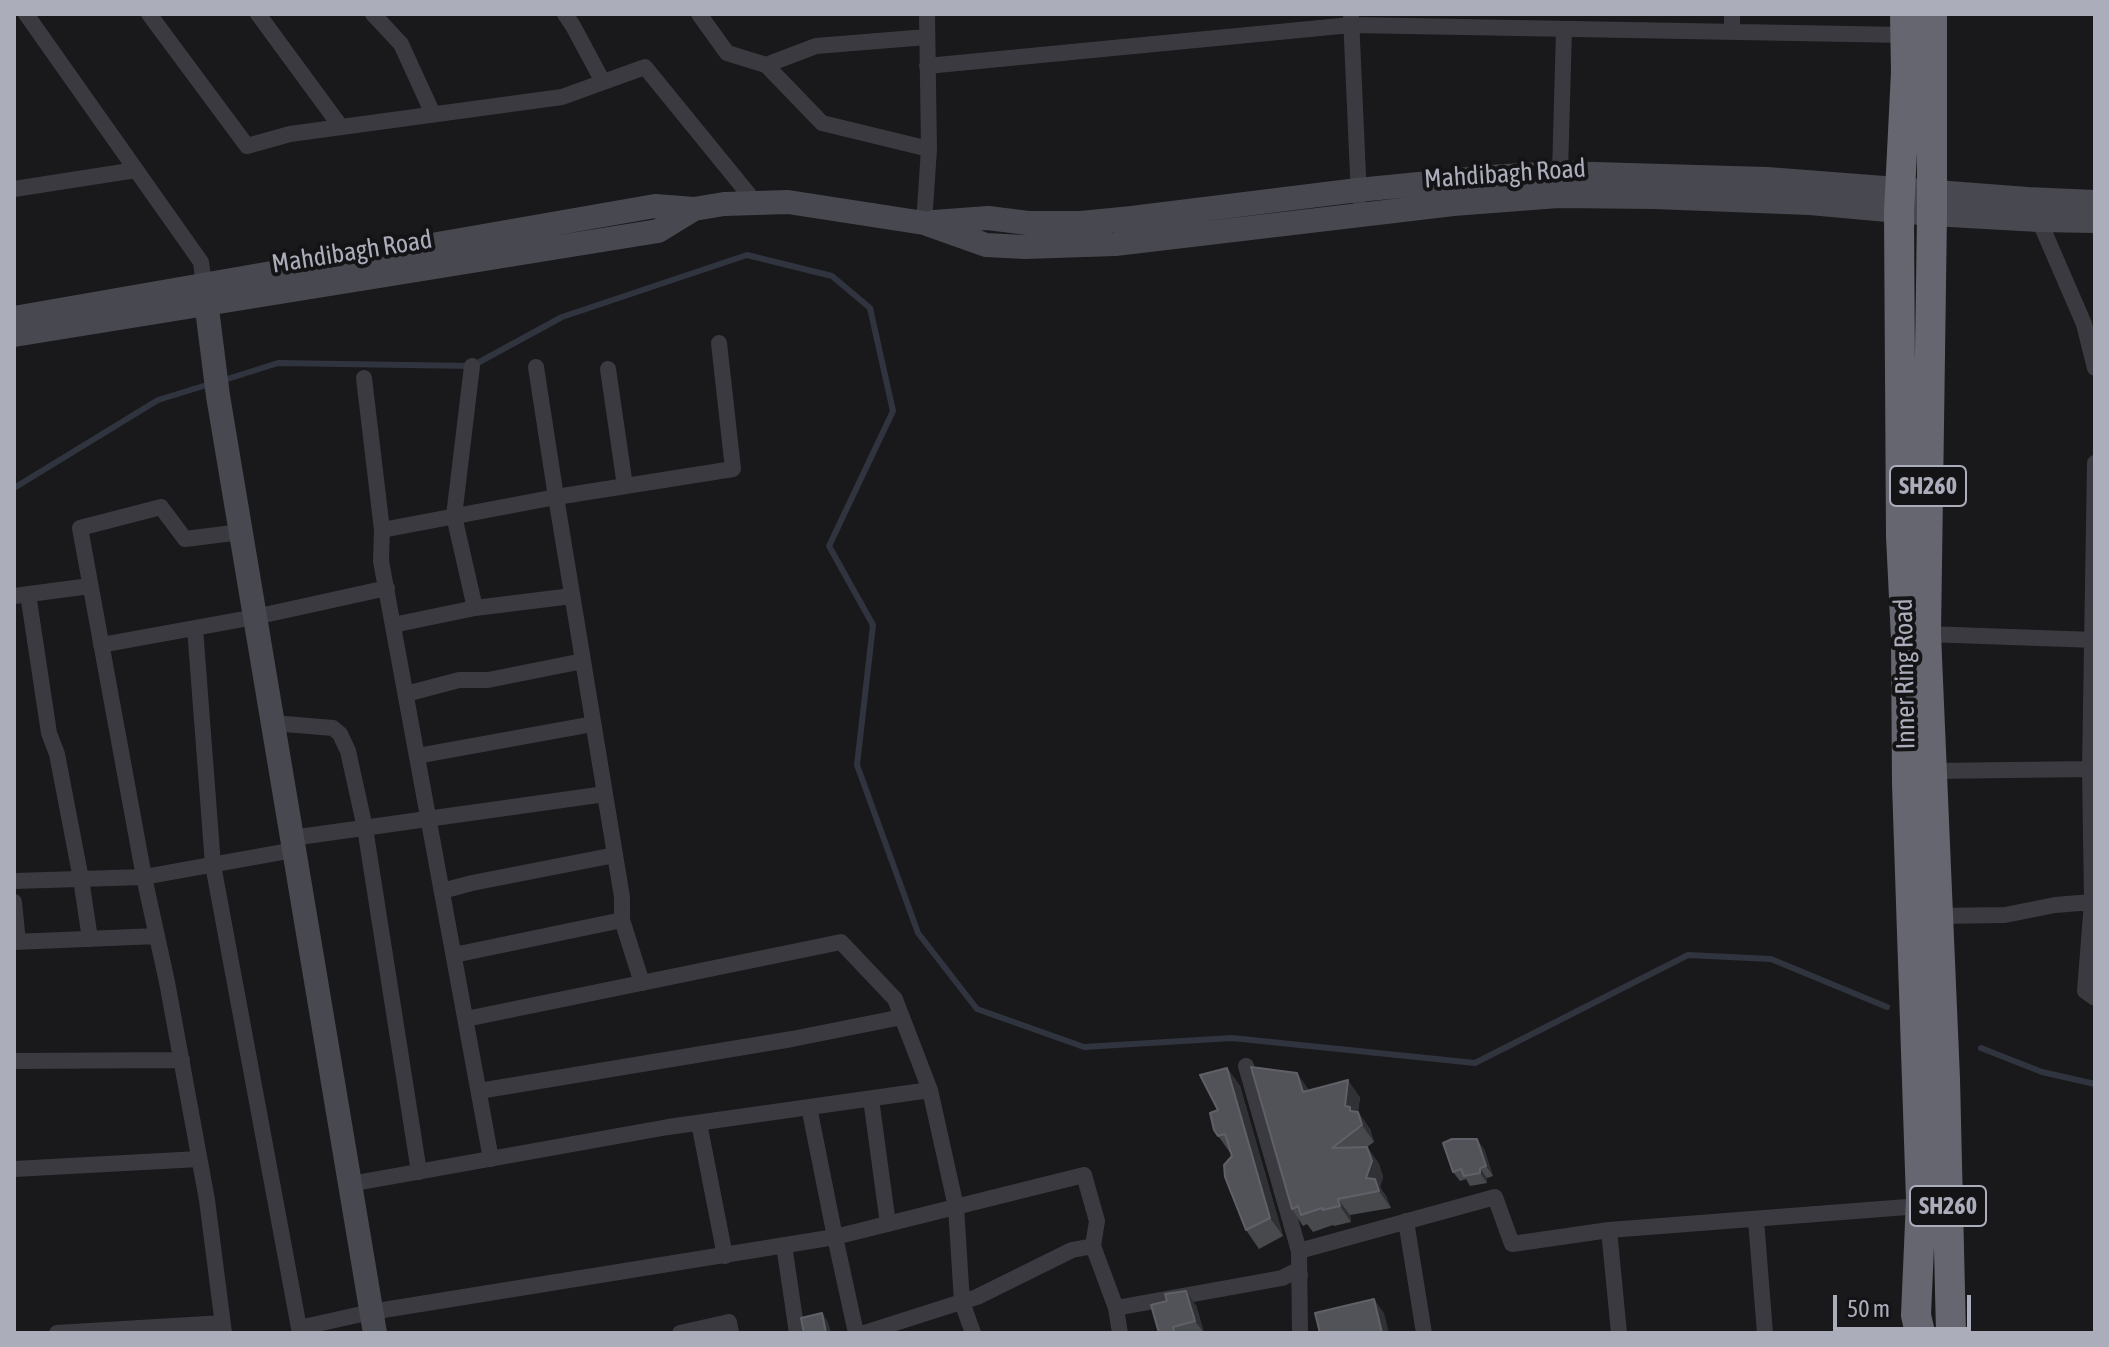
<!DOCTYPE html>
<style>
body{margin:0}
#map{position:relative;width:2109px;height:1347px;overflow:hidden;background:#19191b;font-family:"Asap Condensed",sans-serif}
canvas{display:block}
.frame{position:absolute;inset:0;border:16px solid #abadba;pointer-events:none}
.scale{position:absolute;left:1833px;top:1295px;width:138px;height:36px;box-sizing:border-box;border:4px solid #abadba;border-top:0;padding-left:10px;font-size:24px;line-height:28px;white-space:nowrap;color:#abadba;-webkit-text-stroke:6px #141316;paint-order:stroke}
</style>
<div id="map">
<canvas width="2109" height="1347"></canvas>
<div class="frame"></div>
<div class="scale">50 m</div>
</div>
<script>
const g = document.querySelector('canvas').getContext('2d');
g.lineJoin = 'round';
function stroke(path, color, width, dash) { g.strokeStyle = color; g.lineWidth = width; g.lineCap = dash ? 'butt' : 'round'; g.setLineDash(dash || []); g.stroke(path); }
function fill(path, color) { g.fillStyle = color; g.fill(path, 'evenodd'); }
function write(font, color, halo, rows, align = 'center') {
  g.font = font + ' "Asap Condensed",sans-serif'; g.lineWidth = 8; g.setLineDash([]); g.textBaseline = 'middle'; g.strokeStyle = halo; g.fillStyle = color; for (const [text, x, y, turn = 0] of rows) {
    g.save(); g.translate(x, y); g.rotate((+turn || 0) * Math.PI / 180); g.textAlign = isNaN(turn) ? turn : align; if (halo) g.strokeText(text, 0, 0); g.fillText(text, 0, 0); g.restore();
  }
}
stroke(new Path2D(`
 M221,381L278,363L472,366L562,317L747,255L832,276L870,308L893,411L829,546L873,625L857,765L918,933L977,1009L1084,1047L1232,1038L1475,1063L1688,955L1771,959L1887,1007
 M14,488L158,400L210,384
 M1981,1048L2042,1072L2095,1084`), '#2f343f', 6);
stroke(new Path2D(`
 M26,14L201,262L204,285
 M149,14L247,146L290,134L562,97L645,67L755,202
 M258,14L341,127
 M373,14L401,44L433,114
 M565,14L573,26L603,82
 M699,14L727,53L766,65L822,123L929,149
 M1732,14V31
 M1351,17L1359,198
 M766,65L816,46L927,37
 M927,66L1351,25L1905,35
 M1560,173L1564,29
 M14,189L136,170
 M2039,220L2084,324L2095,368
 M924,223L929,149L927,14
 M472,366L454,516L475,608
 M536,367L556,497L733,469L719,343
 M608,369L625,486
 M364,378L382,530
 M28,594L49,733L57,754L81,879L90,939
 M14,596L90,586
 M393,625L475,608L572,596
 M195,628L213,865L299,1328L371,1312L835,1237L856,1333
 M1926,634L2095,640
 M101,645L255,617L387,588
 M406,694L459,680H488L583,661
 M273,723L333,728L340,734L348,751L365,828L419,1172
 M417,756L593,724
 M2090,769L2092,902L2095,903
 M1932,771L2090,769L2095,463
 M292,838L605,794
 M14,881L144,877L294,850
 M442,891L472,883L615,855
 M14,902L18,942
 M1937,916L2005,915L2055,905L2092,902L2085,991L2095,998
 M622,920L642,983
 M14,942L157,936
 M454,955L622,920V897L556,497L382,530L381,561L491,1159
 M466,1019L841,942L895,999L930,1090
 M14,1061L182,1060
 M1246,1066L1299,1251L1300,1333
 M479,1091L792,1039L902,1017
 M871,1099L888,1224
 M809,1107L835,1237L1084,1175L1097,1221L1093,1246L1116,1308L1120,1333
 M699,1123L725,1256
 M14,1169L199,1159
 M350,1184L668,1127L930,1090L956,1207L962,1302L973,1333
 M1756,1220L1765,1333
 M1406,1221L1424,1333
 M1609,1230L1619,1333
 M784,1245L797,1333
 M1299,1251L1495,1197L1512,1244L1609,1230L1920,1206
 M1116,1308L1282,1278L1294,1272L1300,1275
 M57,1333L223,1323
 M224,1333L207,1200L167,982L144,877L80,528L161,507L185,539L241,532
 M680,1333L729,1322L731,1333
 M864,1333L977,1297L1072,1250L1093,1246`), '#3a3a40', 16);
stroke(new Path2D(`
 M934,222L988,218L1028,223H1081L1132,218L1358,190L1490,177L1560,173L1767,179L2027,199L2095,202
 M204,285L218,396L375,1333
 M14,318L655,206L694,209L724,204L788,202L924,223L986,245L1025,247L1115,244L1453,204L1558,196L1654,197L1810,203L1932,214L2039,220L2095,221
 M14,335L658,231L694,209`), '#484850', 24);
stroke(new Path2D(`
 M1905,14L1906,72L1899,212L1901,536L1906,639L1907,784L1921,1200L1916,1315L1920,1333
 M1932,14V214L1926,634L1945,1079L1951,1333`), '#666670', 30);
fill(new Path2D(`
 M1227,1068L1240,1086L1283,1236L1259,1249L1246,1230L1231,1154L1214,1130Z
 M1309,1090L1360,1097L1358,1112L1370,1129L1374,1142L1367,1147L1379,1164L1383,1177L1380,1187L1386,1196L1391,1208L1350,1215L1351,1222L1334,1226L1333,1225L1313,1232L1307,1224L1303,1226L1292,1209Z
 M1484,1149L1493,1176L1487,1178V1183L1470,1186L1466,1179L1460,1181L1453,1172Z
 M1196,1305L1204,1333H1159Z`), '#47494d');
fill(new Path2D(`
 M1227,1068L1240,1086L1283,1236L1270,1218Z
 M1297,1073L1309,1090L1315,1109L1303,1092Z
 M1348,1080L1360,1097L1357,1117L1362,1124L1361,1128L1345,1106Z
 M1358,1112L1370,1129L1374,1142L1362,1125Z
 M1477,1139L1484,1149L1493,1176L1486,1166Z
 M1367,1147L1379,1164L1383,1177L1380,1187L1386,1196L1391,1208L1379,1191L1366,1178Z
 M1480,1168L1487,1178V1183L1480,1173Z
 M1338,1199L1350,1215L1351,1222L1340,1206Z
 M1186,1291L1196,1305L1204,1333L1195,1321Z
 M1374,1299L1384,1313L1389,1333H1382Z
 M822,1313L828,1322L831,1333H826Z`), '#303134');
const building = new Path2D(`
 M1251,1067L1297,1073L1303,1092L1348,1080L1345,1106L1350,1107V1111L1358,1112L1362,1125L1332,1148L1367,1147L1372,1161L1366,1178L1375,1179L1379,1191L1338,1199L1340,1206L1323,1210L1322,1208L1301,1215L1298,1206L1292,1209Z
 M1227,1068L1270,1218L1246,1230L1225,1177L1224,1165L1232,1156L1225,1134L1218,1136L1214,1130L1210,1113L1218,1110L1200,1075Z
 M1452,1139H1477L1486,1166L1480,1168V1173L1464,1176L1461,1169L1453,1172L1443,1143Z
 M1186,1291L1195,1321L1173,1327L1174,1333H1159L1151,1305L1167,1301L1165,1294Z
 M1374,1299L1382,1333H1320L1315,1313Z
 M822,1313L826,1333H804L801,1318Z`);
fill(building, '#525359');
stroke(building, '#606168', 2);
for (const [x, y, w] of [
 [1928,486,76],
 [1948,1206,76]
]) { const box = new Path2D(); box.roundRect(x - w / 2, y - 20, w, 40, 6); g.fillStyle = '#141316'; g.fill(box); stroke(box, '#abadba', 2); }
write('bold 24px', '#abadba', null, [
 ["SH260",1928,486],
 ["SH260",1948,1206]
]);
write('26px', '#abadba', '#141316', [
 ["Mahdibagh Road",1505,174,-4],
 ["Mahdibagh Road",352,252,-9],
 ["Inner Ring Road",1905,674,-91]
]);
</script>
